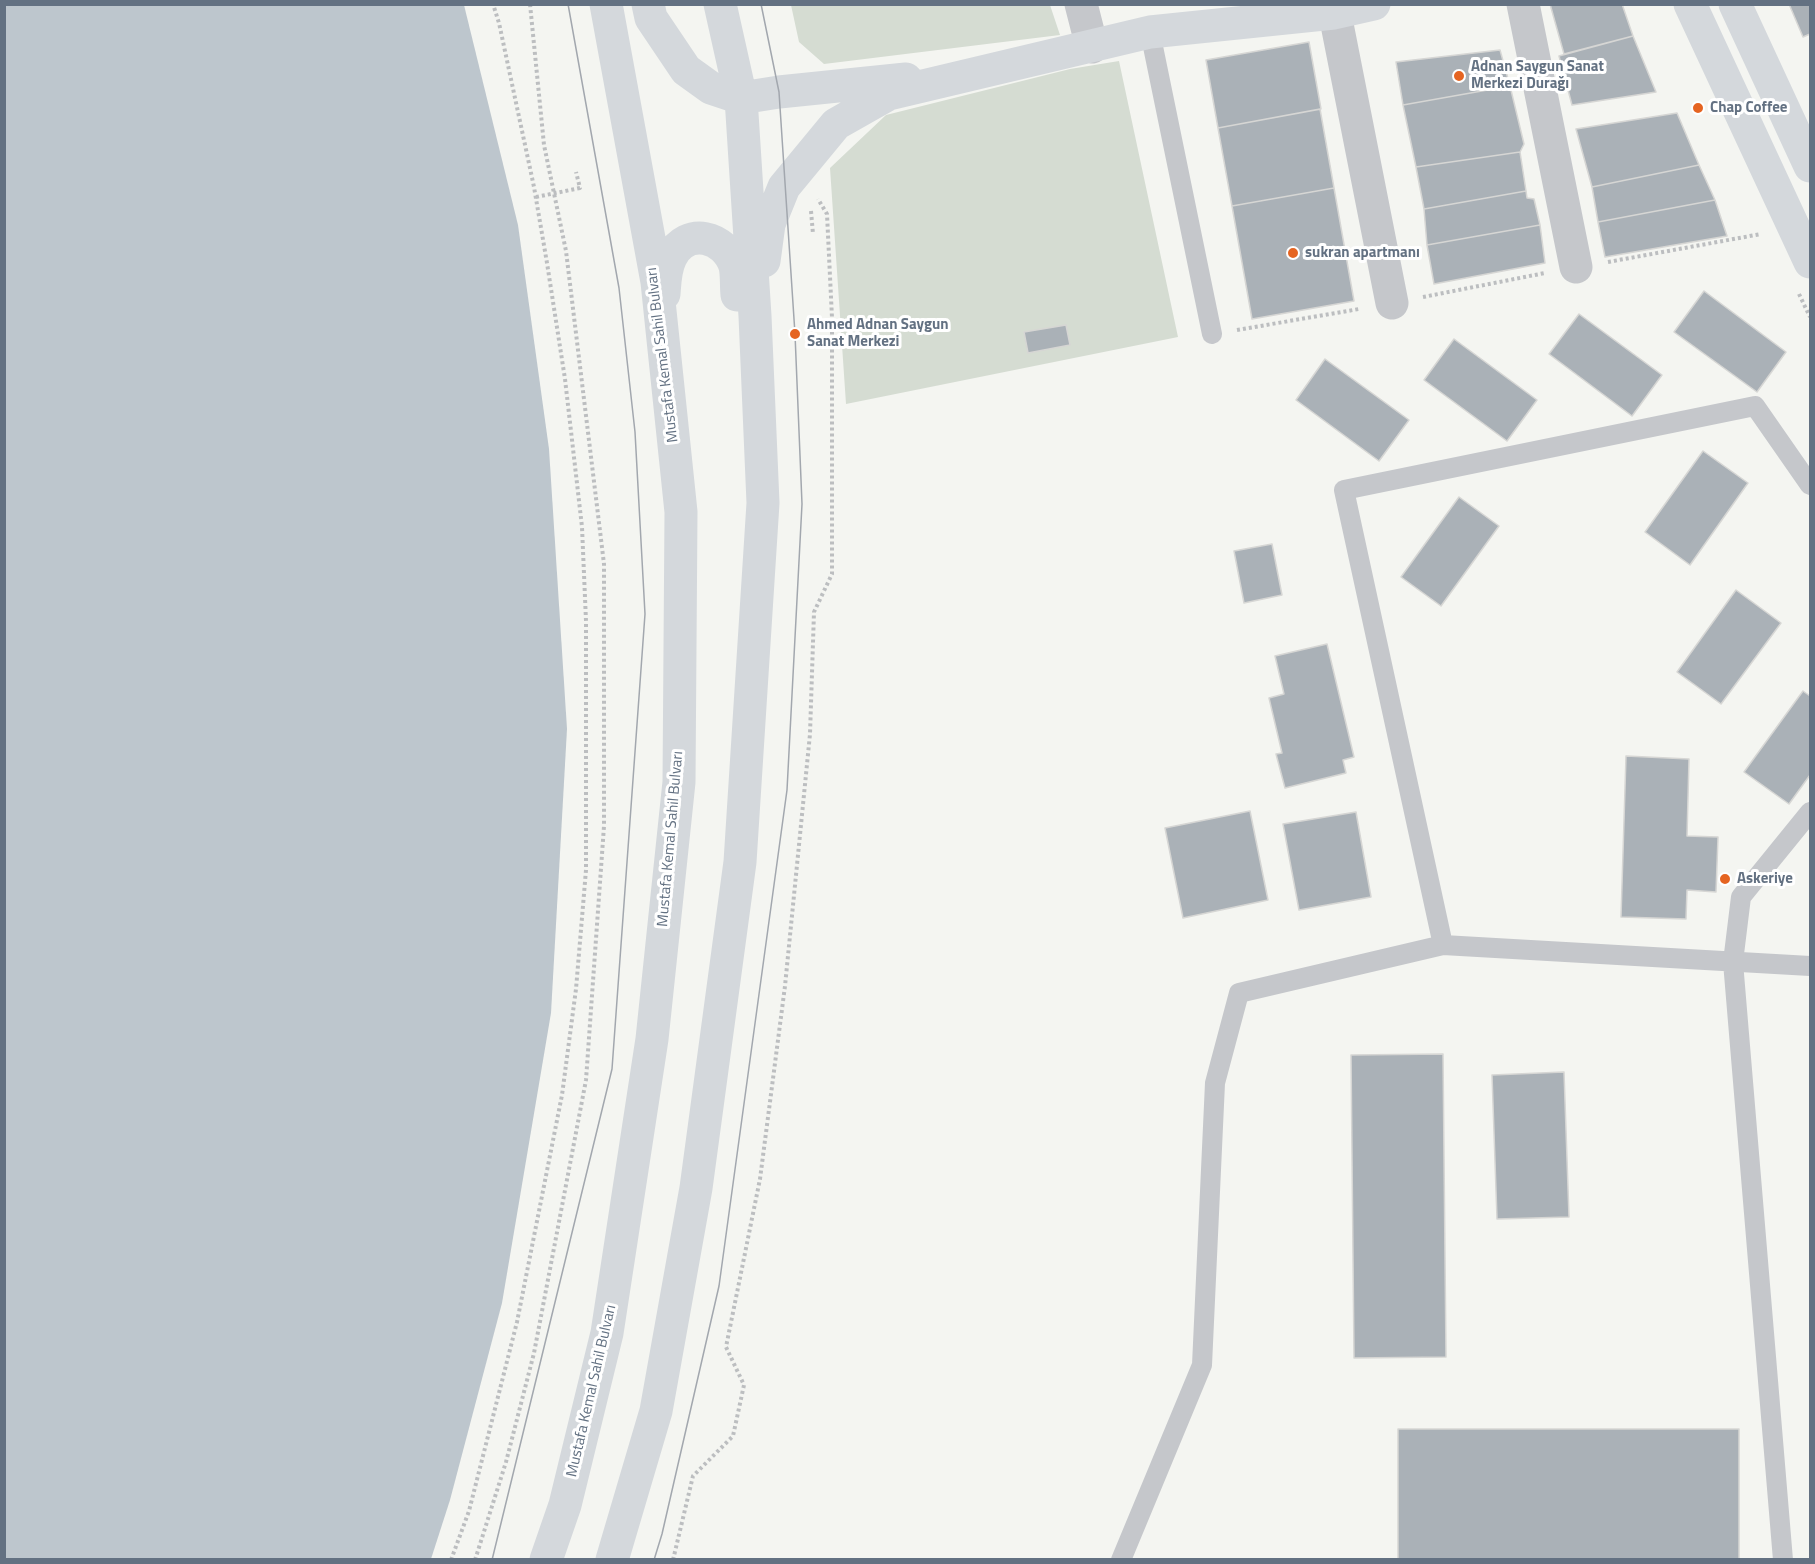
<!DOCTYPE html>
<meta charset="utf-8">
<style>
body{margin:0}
#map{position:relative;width:1815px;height:1564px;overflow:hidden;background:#f4f5f1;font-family:"Titillium Web",sans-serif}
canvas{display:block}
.frame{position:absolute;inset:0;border:6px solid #637182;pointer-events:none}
</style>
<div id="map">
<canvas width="1815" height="1564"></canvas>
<div class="frame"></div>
</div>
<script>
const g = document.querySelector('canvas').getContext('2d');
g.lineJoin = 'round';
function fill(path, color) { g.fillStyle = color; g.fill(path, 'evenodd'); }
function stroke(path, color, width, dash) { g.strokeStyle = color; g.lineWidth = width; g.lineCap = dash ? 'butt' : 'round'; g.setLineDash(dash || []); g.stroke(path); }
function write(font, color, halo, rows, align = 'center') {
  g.font = font + ' "Titillium Web",sans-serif'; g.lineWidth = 6; g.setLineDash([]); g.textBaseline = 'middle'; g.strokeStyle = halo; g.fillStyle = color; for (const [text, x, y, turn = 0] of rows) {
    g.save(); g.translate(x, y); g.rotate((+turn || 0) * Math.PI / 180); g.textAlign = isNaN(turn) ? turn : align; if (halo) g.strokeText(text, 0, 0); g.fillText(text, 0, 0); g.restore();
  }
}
fill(new Path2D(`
 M791,5H1050L1060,35L824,64L799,42Z
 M1119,61L1178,337L846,404L830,168L886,115L1070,69Z`), '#d5dcd2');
fill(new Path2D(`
 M5,4L464,5L518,225L549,449L567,729L551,1013L502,1303L450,1500L431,1559H5Z`), '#bdc6cd');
const building = new Path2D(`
 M1550,4H1622L1633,36L1564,54Z
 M1789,4H1810V34L1803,37Z
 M1633,36L1656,92L1572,105L1559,56Z
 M1309,42L1321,109L1218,128L1206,60Z
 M1500,50L1510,86L1403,105L1396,62Z
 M1510,86L1524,144L1520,152L1416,167L1403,105Z
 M1320,109L1334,188L1232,206L1218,128Z
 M1677,113L1699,165L1592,187L1576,129Z
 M1520,152L1526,191L1424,209L1416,167Z
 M1699,165L1715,200L1598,222L1592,187Z
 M1334,188L1354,301L1252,319L1232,206Z
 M1526,191L1527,198L1534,199L1540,225L1427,245L1424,209Z
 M1715,200L1727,236L1605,257L1598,222Z
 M1540,225L1545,263L1434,284L1427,245Z
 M1704,291L1786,352L1757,392L1674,332Z
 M1579,314L1662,375L1632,416L1549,354Z
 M1066,325L1070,345L1028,353L1024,332Z
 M1454,339L1537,400L1507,441L1424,380Z
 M1325,359L1409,420L1379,461L1296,400Z
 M1703,451L1748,483L1690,565L1645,532Z
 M1459,497L1499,526L1441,606L1401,577Z
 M1272,544L1282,595L1244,603L1234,551Z
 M1736,590L1781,623L1721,704L1677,672Z
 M1327,644L1354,757L1343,760L1346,773L1285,788L1276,754L1282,753L1269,698L1284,694L1275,656Z
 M1803,691L1810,696V775L1789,804L1744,772Z
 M1626,756L1689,759L1687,836L1718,837L1716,892L1687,890L1686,919L1621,917Z
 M1250,811L1268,900L1183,918L1165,828Z
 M1356,812L1371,897L1299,910L1283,824Z
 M1443,1054L1446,1357L1354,1358L1351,1055Z
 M1564,1072L1569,1217L1497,1219L1492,1075Z
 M1398,1429H1739V1560H1398Z`);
fill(building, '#aab1b7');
stroke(building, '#d6d6d4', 1.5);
stroke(new Path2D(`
 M536,197L580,188L576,172
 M811,211L813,234
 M1608,262L1761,234
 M1799,294L1810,317
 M1423,297L1545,273
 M1237,330L1359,309
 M451,1560L469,1511L517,1322L562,1095L576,989L586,870V621L582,527L565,379L547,263L534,187L499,23L493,4
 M475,1560L506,1462L534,1353L586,1080L604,826V564L566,251L544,145L530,4
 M673,1560L693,1476L733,1436L744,1385L726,1347L760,1179L785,986L810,734L814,612L832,574V318L827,214L818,199`), '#bcbec0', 4, [3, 3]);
stroke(new Path2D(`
 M1150,32L1212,334
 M1443,945L1344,490L1755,406L1810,485
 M1121,1560L1202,1365L1215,1083L1239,993L1443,945L1810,966
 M1783,1560L1733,962L1741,897L1810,812`), '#c5c7cb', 20);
stroke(new Path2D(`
 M1081,4L1092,47
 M1333,4L1392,303
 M1523,4L1576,267`), '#c5c7cb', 33);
stroke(new Path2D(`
 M648,4L651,18L686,70L711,88L741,98L779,92L906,79
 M1690,4L1810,262
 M1735,4L1810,166
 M764,261L769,224L784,187L836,124L889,94L1150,32L1334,13L1374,4
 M664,294C665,281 665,269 671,257C687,226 725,236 735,266C737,275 736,286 737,295
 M546,1560L565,1505L607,1333L652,1039L679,782L681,512L657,282L606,4
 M612,1560L656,1411L696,1188L740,862L763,503L755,316L741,98L720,4`), '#d4d8dc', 33);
stroke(new Path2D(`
 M492,1560L612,1069L645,614L635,432L619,288L568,4
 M654,1560L662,1534L719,1286L787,790L802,504L795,334L779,92L761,4`), '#a2a7ae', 1.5);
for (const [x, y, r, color] of [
 [1459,76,6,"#e56421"],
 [1698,108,6,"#e56421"],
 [1293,253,6,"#e56421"],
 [795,334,6,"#e56421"],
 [1725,879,6,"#e56421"]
]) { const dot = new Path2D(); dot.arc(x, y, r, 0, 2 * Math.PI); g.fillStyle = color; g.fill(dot); stroke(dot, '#fff', 2); }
write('bold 15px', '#637182', '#fff', [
 ["Adnan Saygun Sanat",1471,67],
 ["Merkezi Durağı",1471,84],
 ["Chap Coffee",1710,108],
 ["sukran apartmanı",1305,253],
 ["Ahmed Adnan Saygun",807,325],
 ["Sanat Merkezi",807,342],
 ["Askeriye",1737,879]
], 'left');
write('15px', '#637182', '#fff', [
 ["Mustafa Kemal Sahil Bulvarı",663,355,-97],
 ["Mustafa Kemal Sahil Bulvarı",671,839,-85],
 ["Mustafa Kemal Sahil Bulvarı",592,1391,-77]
]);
</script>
